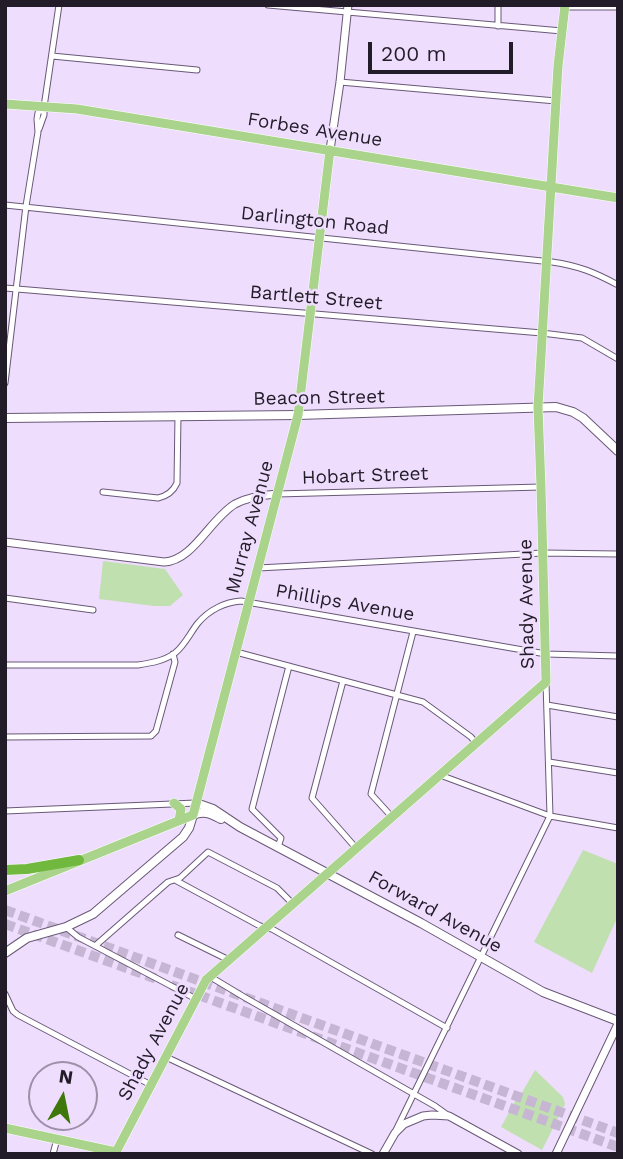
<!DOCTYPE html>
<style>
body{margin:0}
#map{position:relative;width:623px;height:1159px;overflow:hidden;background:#efddfe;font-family:"Work Sans",sans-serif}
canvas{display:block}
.frame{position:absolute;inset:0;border:7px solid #221c28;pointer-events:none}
.north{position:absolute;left:28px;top:1061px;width:70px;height:70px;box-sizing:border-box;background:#efddfe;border:2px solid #9d90a8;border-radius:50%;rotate:9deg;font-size:19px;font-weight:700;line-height:28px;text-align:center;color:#221c28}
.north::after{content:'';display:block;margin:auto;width:24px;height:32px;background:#3f770a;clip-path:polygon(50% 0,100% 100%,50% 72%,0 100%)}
.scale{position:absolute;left:368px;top:42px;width:145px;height:32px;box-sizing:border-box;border:4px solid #221c28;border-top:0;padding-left:9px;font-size:21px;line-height:24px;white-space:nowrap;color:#221c28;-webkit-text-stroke:5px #efddfe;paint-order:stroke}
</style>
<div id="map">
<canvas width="623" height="1159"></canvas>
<div class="frame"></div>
<div class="north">N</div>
<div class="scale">200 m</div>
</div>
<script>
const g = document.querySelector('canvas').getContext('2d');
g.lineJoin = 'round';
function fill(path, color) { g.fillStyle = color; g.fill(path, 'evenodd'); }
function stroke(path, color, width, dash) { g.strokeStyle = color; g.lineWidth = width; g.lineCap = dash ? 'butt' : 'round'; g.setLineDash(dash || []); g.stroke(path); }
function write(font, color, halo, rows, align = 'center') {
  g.font = font + ' "Work Sans",sans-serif'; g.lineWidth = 5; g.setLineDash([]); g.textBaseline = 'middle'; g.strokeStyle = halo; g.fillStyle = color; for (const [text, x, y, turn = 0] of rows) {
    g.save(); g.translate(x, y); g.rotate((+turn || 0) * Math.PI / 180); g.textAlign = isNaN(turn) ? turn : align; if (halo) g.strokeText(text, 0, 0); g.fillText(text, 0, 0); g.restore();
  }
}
fill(new Path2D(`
 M103,561L165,569L183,595L170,606H154L99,599Z
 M583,850L618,864V916L592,973L534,942Z
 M535,1070L563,1097L565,1104L542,1150L501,1127L518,1096H520Z`), '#c0e0af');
stroke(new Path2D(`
 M5,910L618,1133
 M5,924L157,979
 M171,985L618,1147`), '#c6b6d3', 10, [10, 5]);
const minor = new Path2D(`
 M268,5L562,31
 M565,7H618
 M498,26V5
 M52,56L197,70
 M340,82L556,101
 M39,129L44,115V107L59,5
 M5,205L552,262C579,266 594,272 618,285
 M5,288L542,333L582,338L618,359
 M5,383L26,206L38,132L37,119L38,113L44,107
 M103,492L158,498C167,496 173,492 177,483L178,415
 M277,494L541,487
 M258,568L543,553L618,554
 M5,598L93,610
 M236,652L423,702L471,737L476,743
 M5,665H138C151,663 164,661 175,653C185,645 190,633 198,623C209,610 225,602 241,601L546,654L618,656
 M343,681L312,798L356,848
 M547,705L618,717
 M5,737L151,736L156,731L175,662L173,654
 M549,762L618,773
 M440,775L550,816L618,828
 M5,811L196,803
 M392,817L371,794L413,632
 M278,847L281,838L252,809L289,666
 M175,880L260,926L272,929L447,1028
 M66,927L78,937L196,999
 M178,935L229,960
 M95,946L168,882L180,878L208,852L277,888L293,904
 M212,975L214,979L244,997L435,1106L449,1116
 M5,994L13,1011L18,1015L151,1085
 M166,1057L372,1154
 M396,1130L550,816L546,682
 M53,1154L57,1139`);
const tertiary = new Path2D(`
 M330,150L340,82L348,5
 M5,542L164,562C193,561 210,519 235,504C248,497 263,495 277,494
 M383,1154L395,1133L404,1124L423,1116L432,1115L449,1116L518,1154
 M556,1154L618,1024`);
const secondary = new Path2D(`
 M5,418L298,415L556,407L573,412L583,418L618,451
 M196,803L213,809L240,827L421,923L543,992L618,1021
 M5,953L27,938L66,927L93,914L183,837L189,828L193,815C204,810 211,814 221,819`);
const primary = new Path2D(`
 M5,104L77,109L618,198
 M174,803L181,809L179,820
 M5,891L193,815L298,415L330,150
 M5,1128L116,1152L206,980L546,682L541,487L538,407L558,66L565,5`);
const motorway = new Path2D(`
 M5,870L27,869L79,860`);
stroke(minor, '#695976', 7);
stroke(tertiary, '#695976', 9);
stroke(secondary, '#695976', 10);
stroke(primary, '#fff', 10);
stroke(motorway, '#fff', 11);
stroke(minor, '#fff', 5);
stroke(tertiary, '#fff', 7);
stroke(secondary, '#fff', 8);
stroke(primary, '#aad48c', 9);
stroke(motorway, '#71b83f', 10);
write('19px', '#221c28', '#efddfe', [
 ["Forbes Avenue",315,130,9],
 ["Darlington Road",315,221,6],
 ["Bartlett Street",316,298,5],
 ["Beacon Street",319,398,-1],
 ["Hobart Street",365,476,-2],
 ["Murray Avenue",250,527,-75],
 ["Phillips Avenue",345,603,10],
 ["Shady Avenue",527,604,-91],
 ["Forward Avenue",435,912,29],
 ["Shady Avenue",154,1042,-62]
]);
</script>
